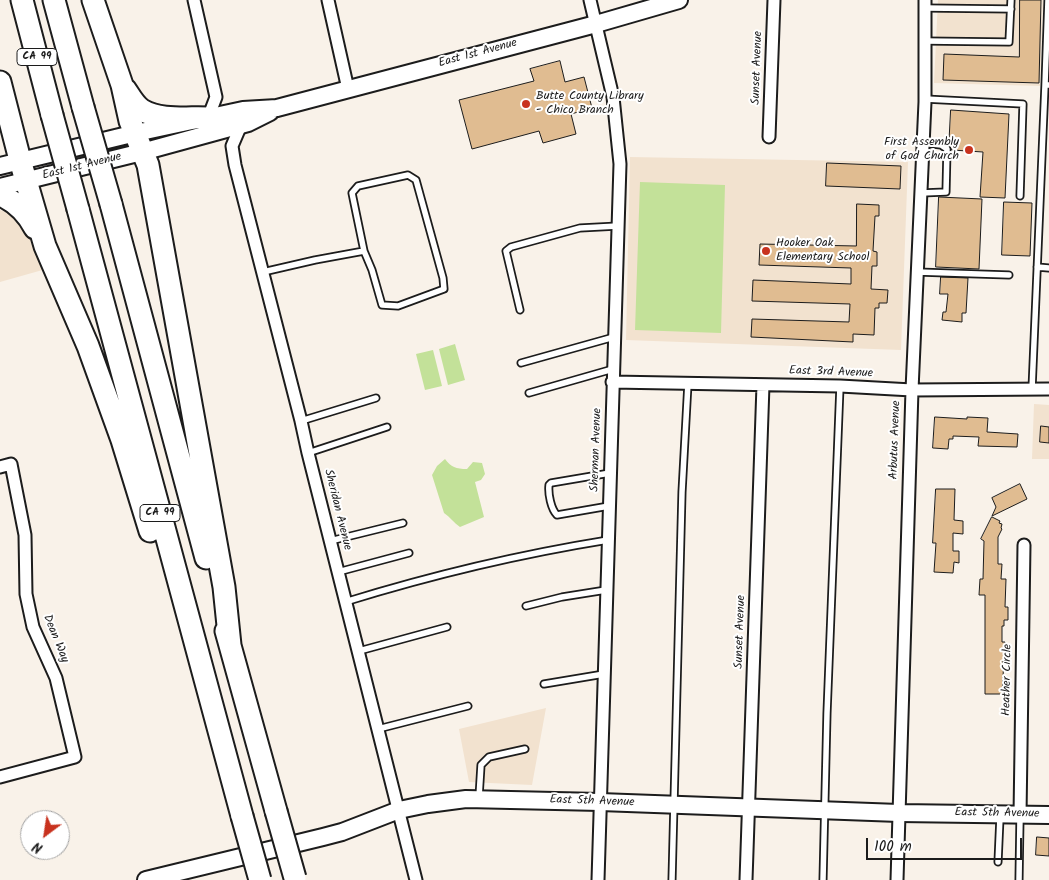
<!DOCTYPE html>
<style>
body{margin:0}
#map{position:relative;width:1049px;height:880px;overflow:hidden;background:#f9f2e9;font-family:Kalam,sans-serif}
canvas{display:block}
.north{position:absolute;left:20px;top:810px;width:50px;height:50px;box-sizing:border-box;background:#fff;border:1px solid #a4a4a4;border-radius:50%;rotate:211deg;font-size:14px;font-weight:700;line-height:20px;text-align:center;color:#1c1c1c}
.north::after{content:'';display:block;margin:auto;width:18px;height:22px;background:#c8321e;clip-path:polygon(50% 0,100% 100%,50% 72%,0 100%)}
.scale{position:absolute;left:866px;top:838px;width:156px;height:22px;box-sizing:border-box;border:2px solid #1c1c1c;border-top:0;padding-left:6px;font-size:15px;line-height:18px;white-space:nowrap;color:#1c1c1c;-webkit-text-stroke:4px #fff;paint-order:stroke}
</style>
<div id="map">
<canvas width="1049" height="880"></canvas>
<div class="north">N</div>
<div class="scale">100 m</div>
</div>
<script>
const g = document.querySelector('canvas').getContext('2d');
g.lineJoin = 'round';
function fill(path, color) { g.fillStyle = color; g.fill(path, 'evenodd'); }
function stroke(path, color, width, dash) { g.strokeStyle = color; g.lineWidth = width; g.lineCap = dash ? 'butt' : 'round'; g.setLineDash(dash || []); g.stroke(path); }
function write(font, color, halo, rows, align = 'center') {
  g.font = font + ' Kalam,sans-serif'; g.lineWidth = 4; g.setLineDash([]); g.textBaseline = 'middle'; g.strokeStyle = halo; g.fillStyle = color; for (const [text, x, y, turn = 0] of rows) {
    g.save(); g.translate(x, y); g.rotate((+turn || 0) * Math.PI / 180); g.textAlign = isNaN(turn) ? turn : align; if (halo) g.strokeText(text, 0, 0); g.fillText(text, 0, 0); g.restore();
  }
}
fill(new Path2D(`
 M938,0H1043L1040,86L934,83Z
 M630,157L908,162L901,350L626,340Z
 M0,210L9,213L29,235L46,269L0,282Z
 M1034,404L1049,405V459H1032Z
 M546,708L532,785L469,782L459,729Z`), '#f2e2cf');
fill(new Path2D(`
 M640,182L725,185L721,333L635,330Z
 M455,344L465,380L448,385L439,349Z
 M433,350L442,386L425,390L416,354Z
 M445,459C451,467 456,469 467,469L473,462L482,463L485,474L481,480L475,482L484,517L460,527C454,523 450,517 444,513L432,475L437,466Z`), '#c3e199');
const building = new Path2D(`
 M1020,0H1041L1039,83L943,80L944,54L1019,57Z
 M560,61L565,82L584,77L592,108L571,114L576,134L543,143L539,131L472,149L459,100L534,81L530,69Z
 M951,110L1009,114L1005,198L980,197L983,152L952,150L949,145Z
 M827,163L901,166L900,189L826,186Z
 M939,197L982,199L979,269L936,267Z
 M1004,202L1032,203L1030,256L1002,255Z
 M857,204L879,205V216H875L873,251L877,252V266H872L871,289L888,290L887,303H879V308H875L874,335L853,334V342L751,337L752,319L849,322L850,304L752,301L753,280L851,284V268L759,265L760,244L856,246Z
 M941,277L968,278L966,313H962V322L942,320L943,312H946L948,294H940Z
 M935,417L967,419V417L988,418L987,432L1018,434L1017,447L978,446L979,437L953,436V439H949L948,449L933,448Z
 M1041,426L1049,427V443L1040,442Z
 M1020,484L1027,499L992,516L996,507L992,498Z
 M936,489H955L954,520L963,521V534L953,533V551H959V563L954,562L953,573L934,572L936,543H933Z
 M992,517L1000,521L999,523L1002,524L1001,528L1002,529L998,537V564H1002L1001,579H1006L1005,607H1008V620H1004V626H1002V642H1005L1002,694H985V595H979L980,579H983L984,541L981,539Z
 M1037,837L1049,838V856L1036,855Z`);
fill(building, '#e0bc91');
stroke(building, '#1c1c1c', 1);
const lane = new Path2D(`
 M1048,0L1045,85H1048
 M925,8L1011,9
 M925,41L1009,42L1011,0
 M925,99L1023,104L1020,196
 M921,193L946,192L947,149L941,145L923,143
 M1037,267L1049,268
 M263,272L315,260L364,251L372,270L382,305L398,306L444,289L443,278L416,180L408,175L358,186L352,193L364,251
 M917,272L1009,275
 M520,310L506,251L511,247L580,228L618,226
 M521,363L614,337
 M1032,389L1045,85
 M529,393L613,369
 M301,421L376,398
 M308,453L387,427
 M609,506L557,515C551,509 548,494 549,485L551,483L610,473
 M330,541L403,523
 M338,572L409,553
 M345,602C429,576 521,554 608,540
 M526,606L562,597L606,590
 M359,651L447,627
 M544,684L604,674
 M378,729L468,706
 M479,797L481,765L489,757L525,749
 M998,862L1000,817
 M672,880L682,492L688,383
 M823,880L827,713L840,386
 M1019,880L1020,817`);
const street = new Path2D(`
 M194,0L216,97L208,118
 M328,0L348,89
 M590,0L613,97L620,164L598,880
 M241,125L232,146L235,165L301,421L308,453L416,880
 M769,137L774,0
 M612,382L840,386L912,390L1049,389
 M0,467L11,464L25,535L26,594L33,627L56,678L75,757L0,777
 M1020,815L1024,545
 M746,880L763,385
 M897,880L912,390L925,102V0`);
const secondary = new Path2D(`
 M0,166L136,133L243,110L277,108L596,24L679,0
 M0,187L142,152L248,123L270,112
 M146,880L323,837L342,832L399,810L428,804L466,799L600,802L899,813L1049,815`);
const highway = new Path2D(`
 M22,0L52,115
 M54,0L83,107
 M93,0L122,85L130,121L148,165L224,587L230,645
 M0,82L20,160L45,246L88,346L122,440L150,531
 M125,89C130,96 134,105 142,110C160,121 188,117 208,118
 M0,195C17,202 27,213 35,228
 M111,204L206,558
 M78,209L242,816
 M226,631L276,811`);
stroke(lane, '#1c1c1c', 9);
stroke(street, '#1c1c1c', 15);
stroke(secondary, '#1c1c1c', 20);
stroke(highway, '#1c1c1c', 25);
stroke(lane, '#fff', 5.5);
stroke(street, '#fff', 11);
stroke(secondary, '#fff', 16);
stroke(highway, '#fff', 21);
const highwayBridge = new Path2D(`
 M83,107L111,204
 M52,115L78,209
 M276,811L295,878
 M242,816L260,880`);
stroke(highwayBridge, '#1c1c1c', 25, []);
stroke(highwayBridge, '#fff', 21);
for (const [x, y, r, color] of [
 [526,104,5,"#c8321e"],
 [969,150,5,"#c8321e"],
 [766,251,5,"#c8321e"]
]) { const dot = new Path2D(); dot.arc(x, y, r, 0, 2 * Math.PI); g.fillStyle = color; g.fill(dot); stroke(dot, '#fff', 2); }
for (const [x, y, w] of [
 [37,57,40],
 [160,513,40]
]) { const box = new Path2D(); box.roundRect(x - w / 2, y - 8.5, w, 17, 4); g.fillStyle = '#fff'; g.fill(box); stroke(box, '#1c1c1c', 1); }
write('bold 11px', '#1c1c1c', null, [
 ["CA 99",37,57],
 ["CA 99",160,513]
]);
write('12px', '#1c1c1c', '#fff', [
 ["East 1st Avenue",478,54,-15],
 ["Sunset Avenue",758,68,-88],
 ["East 1st Avenue",82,167,-14],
 ["East 3rd Avenue",831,373,2],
 ["Arbutus Avenue",896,440,-88],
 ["Sherman Avenue",597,450,-88],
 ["Sheridan Avenue",337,510,76],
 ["Sunset Avenue",741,632,-88],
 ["Dean Way",55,639,68],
 ["Heather Circle",1008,680,-89],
 ["East 5th Avenue",592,802,2],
 ["East 5th Avenue",997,814,1]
]);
write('12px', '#1c1c1c', '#fff', [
 ["Butte County Library",536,97],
 ["- Chico Branch",536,111],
 ["First Assembly",959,143,"right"],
 ["of God Church",959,157,"right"],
 ["Hooker Oak",776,244],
 ["Elementary School",776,258]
], 'left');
</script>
